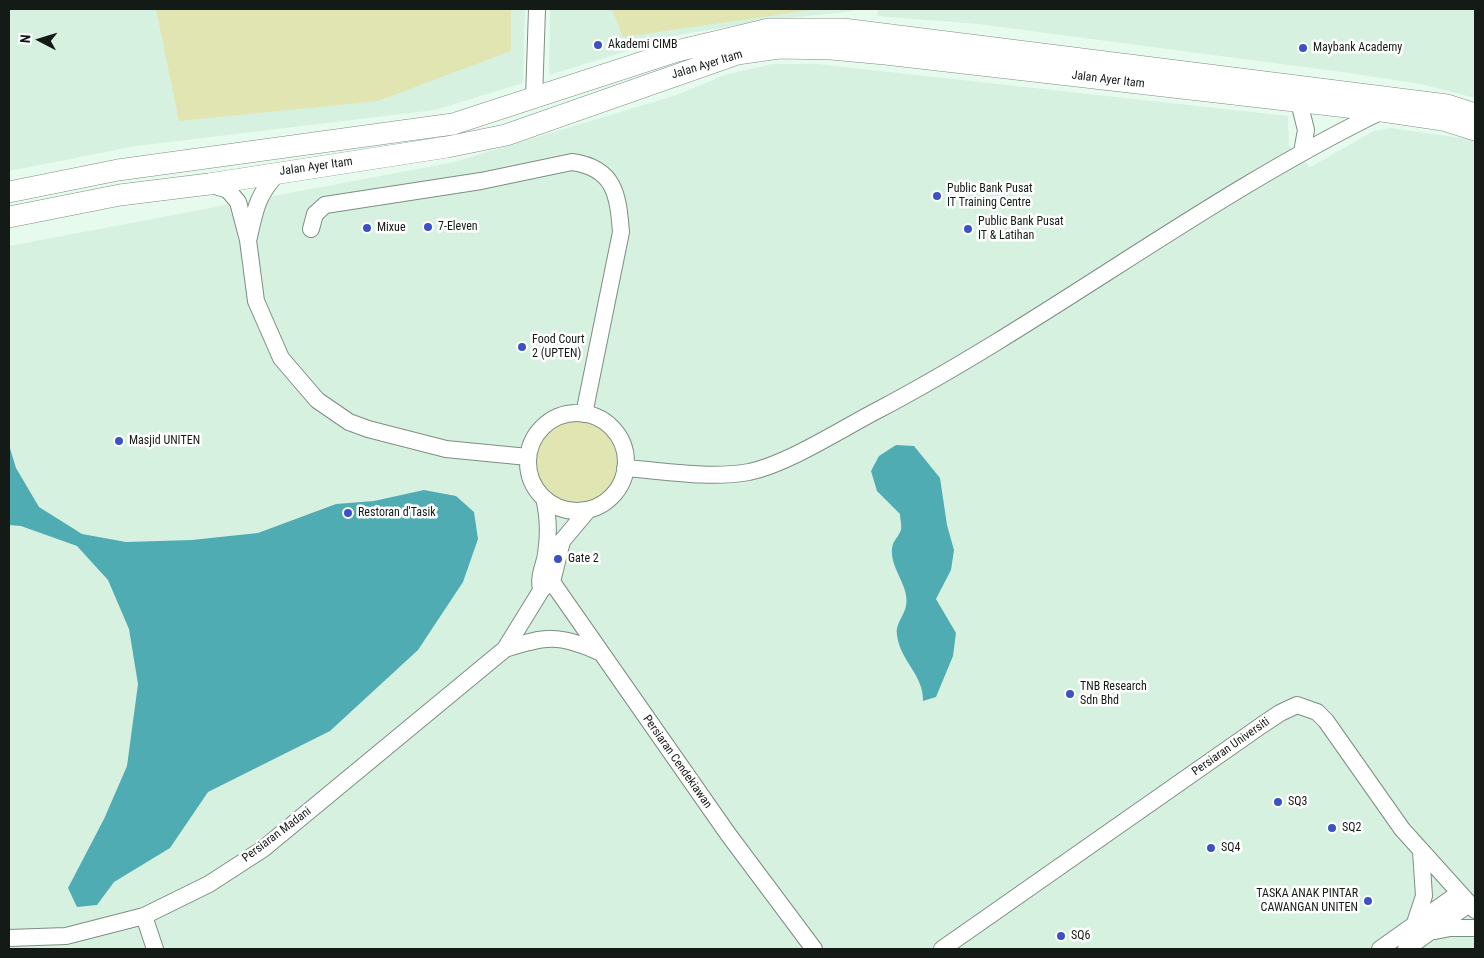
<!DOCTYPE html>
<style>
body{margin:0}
#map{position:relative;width:1484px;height:958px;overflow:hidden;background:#e7faee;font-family:"Roboto Condensed",sans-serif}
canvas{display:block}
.frame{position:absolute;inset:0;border:10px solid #141a16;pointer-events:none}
.north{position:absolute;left:15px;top:15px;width:50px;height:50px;-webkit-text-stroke:4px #fff;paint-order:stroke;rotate:275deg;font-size:14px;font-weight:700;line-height:20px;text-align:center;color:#141a16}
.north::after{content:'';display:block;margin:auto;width:18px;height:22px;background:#141a16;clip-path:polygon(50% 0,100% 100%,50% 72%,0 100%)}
</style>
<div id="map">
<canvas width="1484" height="958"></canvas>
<div class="frame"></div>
<div class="north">N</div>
</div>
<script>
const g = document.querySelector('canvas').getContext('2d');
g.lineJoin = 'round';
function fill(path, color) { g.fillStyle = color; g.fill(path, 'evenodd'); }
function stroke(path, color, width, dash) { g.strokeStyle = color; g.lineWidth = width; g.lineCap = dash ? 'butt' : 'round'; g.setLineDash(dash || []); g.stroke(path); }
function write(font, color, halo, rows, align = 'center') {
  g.font = font + ' "Roboto Condensed",sans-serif'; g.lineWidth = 5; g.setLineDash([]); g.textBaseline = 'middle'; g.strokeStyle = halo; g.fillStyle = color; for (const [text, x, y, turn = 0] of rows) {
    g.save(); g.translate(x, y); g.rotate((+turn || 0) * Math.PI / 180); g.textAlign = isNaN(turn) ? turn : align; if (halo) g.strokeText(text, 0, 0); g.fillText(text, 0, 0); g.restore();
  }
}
fill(new Path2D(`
 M9,9H525L523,83L435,110L136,146L9,171Z
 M550,9H855L854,11L761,21L679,35L549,75Z
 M878,9H1475V98L1421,84L1342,72L978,24L877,16Z
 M772,64H817L1288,116L1289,146L1310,167L1374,131L1391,128L1475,140V949H9V246L454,162L680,94L724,75Z`), '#d7f1e0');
fill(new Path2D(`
 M156,9H511V51L378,101L179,121Z
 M612,9H818L623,37Z
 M535 462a41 41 0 1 1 82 0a41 41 0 1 1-82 0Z`), '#e1e5b1');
fill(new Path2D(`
 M9,445L16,468L39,507L82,534L126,542L192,540L258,533L336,504L374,501L424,490L456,496L474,512L478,539L463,582L418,650L330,731L208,792L170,848L114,882L97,905L77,907L68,888L104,819L127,766L138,684L129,629L108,580L77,546L21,526L9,525Z
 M896,445L914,446L940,478L947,525L954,550L951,570L936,599L956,633L953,656L936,697L923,701C924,675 900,661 897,635C895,624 904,616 906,606C910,589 893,571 892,554C891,541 897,540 901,530C902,526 900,518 900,514L877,491L871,471L879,456Z`), '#4facb3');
const minor = new Path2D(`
 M534,99L537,9
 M1299,102L1306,130L1302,152
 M209,184L228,190L238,202L248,240L256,301L281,358L317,400L349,422L368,429L446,449L528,457
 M311,229L315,214L325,205L481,181L572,162C615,168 618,195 621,232L584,414
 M249,237C255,209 258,193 279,172
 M528 462a49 49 0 1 1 98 0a49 49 0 1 1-98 0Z
 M625,468C665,471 709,479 749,472C788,464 843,428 880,409C1052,318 1207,196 1382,111
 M541,579L552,582L728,834L814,949
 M541,589C538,576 544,567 546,554C549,534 549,518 544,498
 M505,649C546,636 559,634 599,652
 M144,916L155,949
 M1414,926L1424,896L1421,851
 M1435,931L1450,928H1475
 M9,938L66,936L144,916L209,884L263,849L505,649L542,589L552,582L562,541L588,510
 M942,949L1262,725L1280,713L1297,705L1317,712L1326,721L1402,829L1475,910
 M1380,949L1459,893
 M1406,949L1469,904`);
const major = new Path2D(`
 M9,192L118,170L453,124L677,51L769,29H843L1447,105L1475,114
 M9,217L120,195L209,184L447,147L506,135L737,54L779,48L831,49L885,54L1382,111L1443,120L1475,130`);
stroke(minor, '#7d8e82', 18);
stroke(major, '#7d8e82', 22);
stroke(minor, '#fff', 16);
stroke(major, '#fff', 21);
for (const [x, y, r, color] of [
 [598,45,5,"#3c51c4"],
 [1303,48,5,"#3c51c4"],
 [937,196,5,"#3c51c4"],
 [428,227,5,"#3c51c4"],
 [367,228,5,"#3c51c4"],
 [968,229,5,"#3c51c4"],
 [522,347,5,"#3c51c4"],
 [119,441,5,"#3c51c4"],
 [348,513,5,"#3c51c4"],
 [558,559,5,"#3c51c4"],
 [1070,694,5,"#3c51c4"],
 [1278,802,5,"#3c51c4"],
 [1332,828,5,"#3c51c4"],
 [1211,848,5,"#3c51c4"],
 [1368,901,5,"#3c51c4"],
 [1061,936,5,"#3c51c4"]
]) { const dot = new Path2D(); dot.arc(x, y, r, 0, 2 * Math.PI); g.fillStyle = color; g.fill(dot); stroke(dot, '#fff', 2); }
write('12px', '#141a16', '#fff', [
 ["Akademi CIMB",608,45],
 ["Maybank Academy",1313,48],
 ["Public Bank Pusat",947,189],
 ["IT Training Centre",947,203],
 ["Public Bank Pusat",978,222],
 ["IT & Latihan",978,236],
 ["7-Eleven",438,227],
 ["Mixue",377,228],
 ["Food Court",532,340],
 ["2 (UPTEN)",532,354],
 ["Masjid UNITEN",129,441],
 ["Restoran d'Tasik",358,513],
 ["Gate 2",568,559],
 ["TNB Research",1080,687],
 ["Sdn Bhd",1080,701],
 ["SQ3",1288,802],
 ["SQ2",1342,828],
 ["SQ4",1221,848],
 ["TASKA ANAK PINTAR",1358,894,"right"],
 ["CAWANGAN UNITEN",1358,908,"right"],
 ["SQ6",1071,936]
], 'left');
write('12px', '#141a16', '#fff', [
 ["Jalan Ayer Itam",707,65,-17],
 ["Jalan Ayer Itam",1108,80,7],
 ["Jalan Ayer Itam",316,167,-8],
 ["Persiaran Universiti",1231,747,-35],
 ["Persiaran Cendekiawan",677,762,55],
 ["Persiaran Madani",277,835,-37]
]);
</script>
